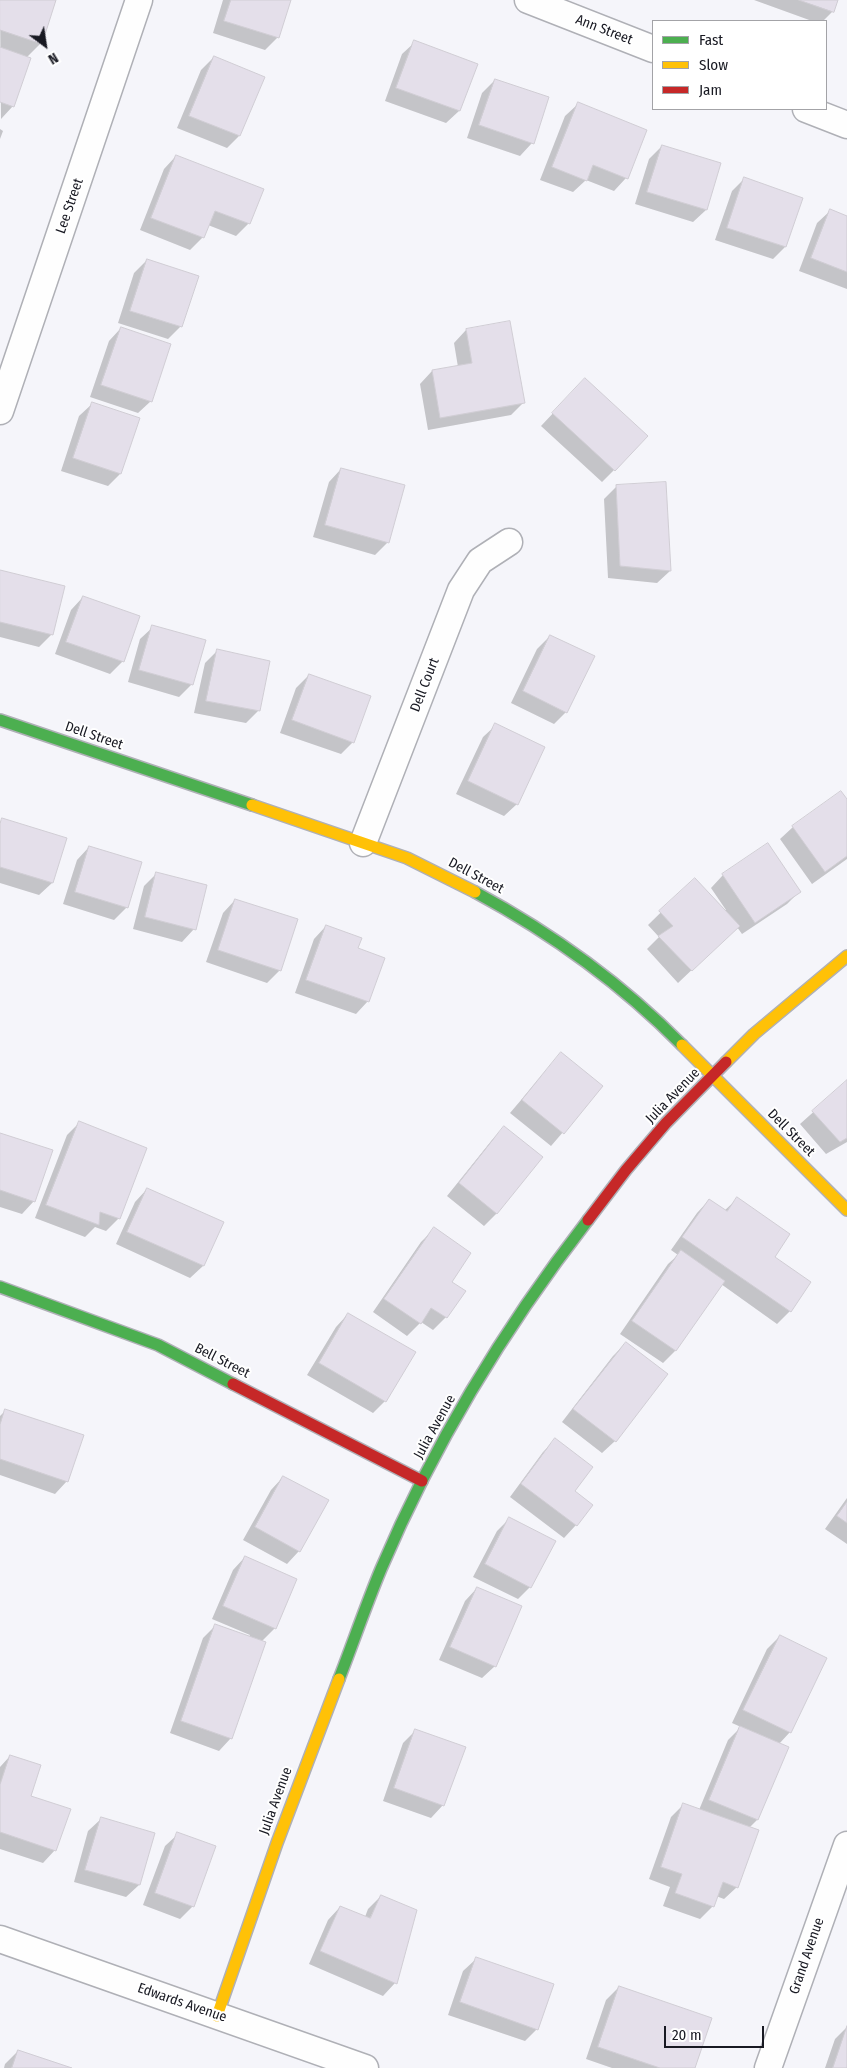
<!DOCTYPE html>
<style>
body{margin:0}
#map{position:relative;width:847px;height:2068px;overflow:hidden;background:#f5f5fa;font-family:"Fira Sans Condensed",sans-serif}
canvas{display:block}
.legend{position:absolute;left:652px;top:20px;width:175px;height:90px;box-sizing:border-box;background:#fff;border:1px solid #a3a3a7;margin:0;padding:6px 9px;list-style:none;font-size:15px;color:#181922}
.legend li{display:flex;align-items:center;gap:10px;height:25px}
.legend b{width:25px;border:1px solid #a3a3a7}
.north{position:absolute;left:20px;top:20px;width:50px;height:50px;-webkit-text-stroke:4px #fff;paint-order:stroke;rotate:149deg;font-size:14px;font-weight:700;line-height:20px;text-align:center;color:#181922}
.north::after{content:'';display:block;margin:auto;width:18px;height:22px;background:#181922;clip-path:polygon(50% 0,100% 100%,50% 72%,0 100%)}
.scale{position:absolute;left:664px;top:2026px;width:100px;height:22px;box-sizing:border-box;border:2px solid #181922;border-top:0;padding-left:6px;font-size:15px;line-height:18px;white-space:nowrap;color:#181922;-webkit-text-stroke:4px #fff;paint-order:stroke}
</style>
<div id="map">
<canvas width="847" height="2068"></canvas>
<ul class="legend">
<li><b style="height:6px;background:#4caf50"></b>Fast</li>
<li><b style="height:6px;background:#ffc107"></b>Slow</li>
<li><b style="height:6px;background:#c62828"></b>Jam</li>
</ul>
<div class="north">N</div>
<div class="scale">20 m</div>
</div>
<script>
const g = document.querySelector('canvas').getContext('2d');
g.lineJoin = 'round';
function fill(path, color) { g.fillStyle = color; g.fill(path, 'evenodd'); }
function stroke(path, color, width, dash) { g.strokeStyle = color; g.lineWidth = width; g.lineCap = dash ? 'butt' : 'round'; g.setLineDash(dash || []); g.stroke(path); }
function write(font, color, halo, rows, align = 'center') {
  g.font = font + ' "Fira Sans Condensed",sans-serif'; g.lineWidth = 4; g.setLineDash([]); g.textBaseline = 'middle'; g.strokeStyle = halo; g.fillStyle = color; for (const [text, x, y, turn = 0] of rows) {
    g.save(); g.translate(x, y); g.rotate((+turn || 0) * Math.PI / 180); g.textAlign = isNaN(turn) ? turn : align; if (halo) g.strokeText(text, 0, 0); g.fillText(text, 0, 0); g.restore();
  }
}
fill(new Path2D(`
 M0,0H55L41,43L27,57L13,106L1,119Z
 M223,0H289L278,37L265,50L213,33Z
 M754,0H837L833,11L823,21H812Z
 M415,42L476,64L459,111L446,123L385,101L402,54Z
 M214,57L263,77L239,136L227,148L177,128L201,70Z
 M495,80L532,143L520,156L467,138L482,93Z
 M578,104L626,178L614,191L586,180L573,192L540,180L565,116Z
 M0,129L3,131L0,139Z
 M662,146L720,164L706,210L693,222L635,204L649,159Z
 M176,156L249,223L236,236L208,225L203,237L190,250L140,230L164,169Z
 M744,179L802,198L785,247L773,259L715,240L732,191Z
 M830,211L847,217V289L799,271L817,223Z
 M147,260L181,326L168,339L118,323L134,273Z
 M121,328L151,401L138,413L90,397L109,341Z
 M466,330L524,402L511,415L428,430L420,384L432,371L458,367L454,343Z
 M573,392L614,470L602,482L541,426Z
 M92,404L138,419L120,474L108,486L61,471L79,416Z
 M341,469L388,542L375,555L313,537L329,482Z
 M617,486L670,571L657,583L608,578L604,499Z
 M0,572L52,634L39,647L0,637Z
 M83,597L123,661L110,674L55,654L71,610Z
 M153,627L192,684L179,697L128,682L140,639Z
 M550,636L566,712L554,724L511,703L537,649Z
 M217,651L258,711L246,723L194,713L205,663Z
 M309,675L353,742L341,754L280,733L296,688Z
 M496,725L517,804L504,816L456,794L483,737Z
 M847,801V859L812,884L780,839L793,827Z
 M2,820L52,883L39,895L0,883V822Z
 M89,847L127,907L114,920L63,904L77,860Z
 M157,873L194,929L182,942L133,929L144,886Z
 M723,875L799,892L787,904L742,934L737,927L678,983L647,949L659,937L648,925L695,879L725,911L726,910L711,888Z
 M235,900L280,970L267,983L206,962L223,913Z
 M326,926L356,949L368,1001L356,1014L295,993L314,939Z
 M561,1053L602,1087L551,1146L510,1113Z
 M847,1082V1142L826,1154L800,1124Z
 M79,1123L119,1218L106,1231L95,1227L85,1237L35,1218L67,1135Z
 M504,1128L497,1213L484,1226L447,1196L492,1140Z
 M0,1134L34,1201L22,1214L0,1207Z
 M147,1189L222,1223L203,1266L190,1278L116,1244L135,1202Z
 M737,1199L773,1257L810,1282L790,1311L777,1324L721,1284L675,1351L663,1363L620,1334L668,1264L678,1255L671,1250L697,1213L709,1200L724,1211Z
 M434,1229L450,1282L464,1291L446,1317L433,1330L421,1322L407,1336L373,1312L421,1242Z
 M348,1314L385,1401L373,1413L307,1375L336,1327Z
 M626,1343L615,1441L602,1453L562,1422L613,1356Z
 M6,1410L67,1481L55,1494L0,1475V1416Z
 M555,1440L573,1492L576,1525L564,1538L510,1497L543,1452Z
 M283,1477L299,1551L287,1564L243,1540L271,1490Z
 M847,1498V1544L825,1529Z
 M509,1519L530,1587L518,1599L473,1577L497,1531Z
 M245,1557L275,1628L262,1641L231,1738L219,1751L170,1733L203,1638L215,1626L249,1637L250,1635L212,1619L233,1570Z
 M477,1588L495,1666L482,1678L439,1660L465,1601Z
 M780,1636L790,1732L779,1744L757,1820L749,1828L737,1887L724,1899L716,1896L713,1906L700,1919L663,1906L670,1887L649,1879L671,1817L683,1805L699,1810L728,1740L741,1727L732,1723L767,1649Z
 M416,1730L443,1805L431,1818L383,1801L403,1743Z
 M10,1756L55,1850L43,1863L0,1849V1767Z
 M101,1819L139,1885L126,1897L74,1882L88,1831Z
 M178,1834L193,1906L180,1919L143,1905L165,1846Z
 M381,1896L395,1983L383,1996L309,1964L328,1920L340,1907L365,1917L368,1909Z
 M476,1959L537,2029L525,2041L448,2015L463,1971Z
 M619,1987L694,2068H612L586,2059L606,2000Z
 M847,2027V2068H825L835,2039Z
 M18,2051L68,2068H4L5,2064Z`), '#0003');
const building = new Path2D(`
 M0,0H56L42,44L0,30Z
 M231,0H291L279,38L224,21Z
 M799,0H838L834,12Z
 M414,40L478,64L460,111L396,88Z
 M0,47L31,58L14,107L0,102Z
 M214,56L265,77L240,136L189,116Z
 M495,79L549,97L534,144L479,125Z
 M578,102L647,130L628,179L593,165L587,181L552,167Z
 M662,145L721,163L707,210L647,192Z
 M176,155L264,189L250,224L215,211L204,238L151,218Z
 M744,177L803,198L786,247L727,228Z
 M830,209L847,216V272L811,258Z
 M147,259L199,276L182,327L130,311Z
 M510,321L525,403L440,418L432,370L472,363L466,329Z
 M121,327L171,344L152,402L101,385Z
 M585,378L648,436L615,471L552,413Z
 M92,402L140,418L121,474L73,458Z
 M341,468L405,485L389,543L325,525Z
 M666,482L671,571L620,566L616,485Z
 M0,570L65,586L53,635L0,622Z
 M83,596L140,616L124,662L66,642Z
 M152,625L206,640L193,685L139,670Z
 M550,635L595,656L567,713L523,691Z
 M217,649L270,661L260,711L206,701Z
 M309,674L371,696L354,743L292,720Z
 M495,723L545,747L518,805L468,781Z
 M841,791L847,799V856L825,872L792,826Z
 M2,818L67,838L53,883L0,867V824Z
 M768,843L801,892L755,923L722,874Z
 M89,846L142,862L128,908L75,892Z
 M156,872L207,885L196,930L145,917Z
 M695,878L740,926L692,971L658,936L673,926L659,911Z
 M235,899L298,919L281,971L218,950Z
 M326,925L362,938L358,948L385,958L369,1002L306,980Z
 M561,1052L603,1086L564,1134L522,1100Z
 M847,1080V1138L840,1142L812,1111Z
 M79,1121L147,1148L120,1219L100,1212L99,1225L46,1205Z
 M504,1126L543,1157L497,1214L459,1183Z
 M0,1133L53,1150L35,1202L0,1190Z
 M147,1188L224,1222L204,1266L127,1232Z
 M737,1197L790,1234L775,1257L811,1282L791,1312L682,1237L709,1199L727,1211Z
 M434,1227L471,1253L452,1282L466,1291L447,1318L431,1308L421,1324L384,1299Z
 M681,1250L725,1281L676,1351L632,1321Z
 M348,1313L416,1352L386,1402L319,1363Z
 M626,1342L668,1374L616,1442L573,1409Z
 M5,1409L84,1435L68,1482L0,1459V1425Z
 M555,1438L593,1467L575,1491L593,1505L577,1526L521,1484Z
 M283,1476L329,1500L300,1552L255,1527Z
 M847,1502V1523L837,1516Z
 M509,1517L556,1541L531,1588L485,1564Z
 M245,1556L297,1579L276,1629L223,1606Z
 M477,1587L522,1606L496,1667L450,1647Z
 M215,1624L266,1642L232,1739L181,1721Z
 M780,1635L827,1658L791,1733L743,1710Z
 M740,1726L789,1747L758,1820L709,1800Z
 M415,1729L466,1747L444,1806L394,1788Z
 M10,1755L41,1765L31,1796L71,1809L56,1851L0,1832V1785Z
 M683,1803L759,1830L738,1888L723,1882L714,1907L675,1893L682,1874L661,1867Z
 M101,1817L155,1833L140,1885L85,1870Z
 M177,1832L216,1846L194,1907L155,1893Z
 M381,1895L417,1910L397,1984L320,1951L340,1906L370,1918Z
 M476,1957L554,1984L538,2030L460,2002Z
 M619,1986L712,2018L695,2068H660L598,2047Z
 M847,2026V2068H833Z
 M18,2050L72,2068H12Z`);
fill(building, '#e4dfea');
stroke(building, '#d0cdd4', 1);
const street = new Path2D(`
 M528,0L653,49
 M806,109L847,125
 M0,411L139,0
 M363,843L461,590L480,561L509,542
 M0,1939L365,2068
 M768,2068L847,1845`);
const fast = new Path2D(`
 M0,720L252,805
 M475,892C553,934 620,982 682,1045
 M0,1287L158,1345L233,1384
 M339,1679C353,1643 366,1605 381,1569C434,1444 505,1327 588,1220`);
const slow = new Path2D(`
 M252,805L407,858L475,892
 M682,1045L847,1210
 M726,1062L754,1034L847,956
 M217,2016L277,1843L339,1679`);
const jam = new Path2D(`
 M588,1220L626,1170L666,1123L726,1062
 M233,1384L422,1481`);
stroke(street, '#afb0b6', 29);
stroke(fast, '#afb0b6', 14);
stroke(slow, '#afb0b6', 14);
stroke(jam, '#afb0b6', 14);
stroke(street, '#fefefe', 26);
stroke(fast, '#4caf50', 11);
stroke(slow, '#ffc107', 11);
stroke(jam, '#c62828', 11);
write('14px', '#181922', '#fff', [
 ["Ann Street",604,30,21],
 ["Lee Street",70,206,-71],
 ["Dell Court",425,685,-69],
 ["Dell Street",94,736,19],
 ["Dell Street",476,876,28],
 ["Julia Avenue",673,1096,-46],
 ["Dell Street",791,1133,45],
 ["Bell Street",222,1361,27],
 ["Julia Avenue",435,1427,-61],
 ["Julia Avenue",276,1801,-70],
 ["Grand Avenue",807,1956,-71],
 ["Edwards Avenue",182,2003,19]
]);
</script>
